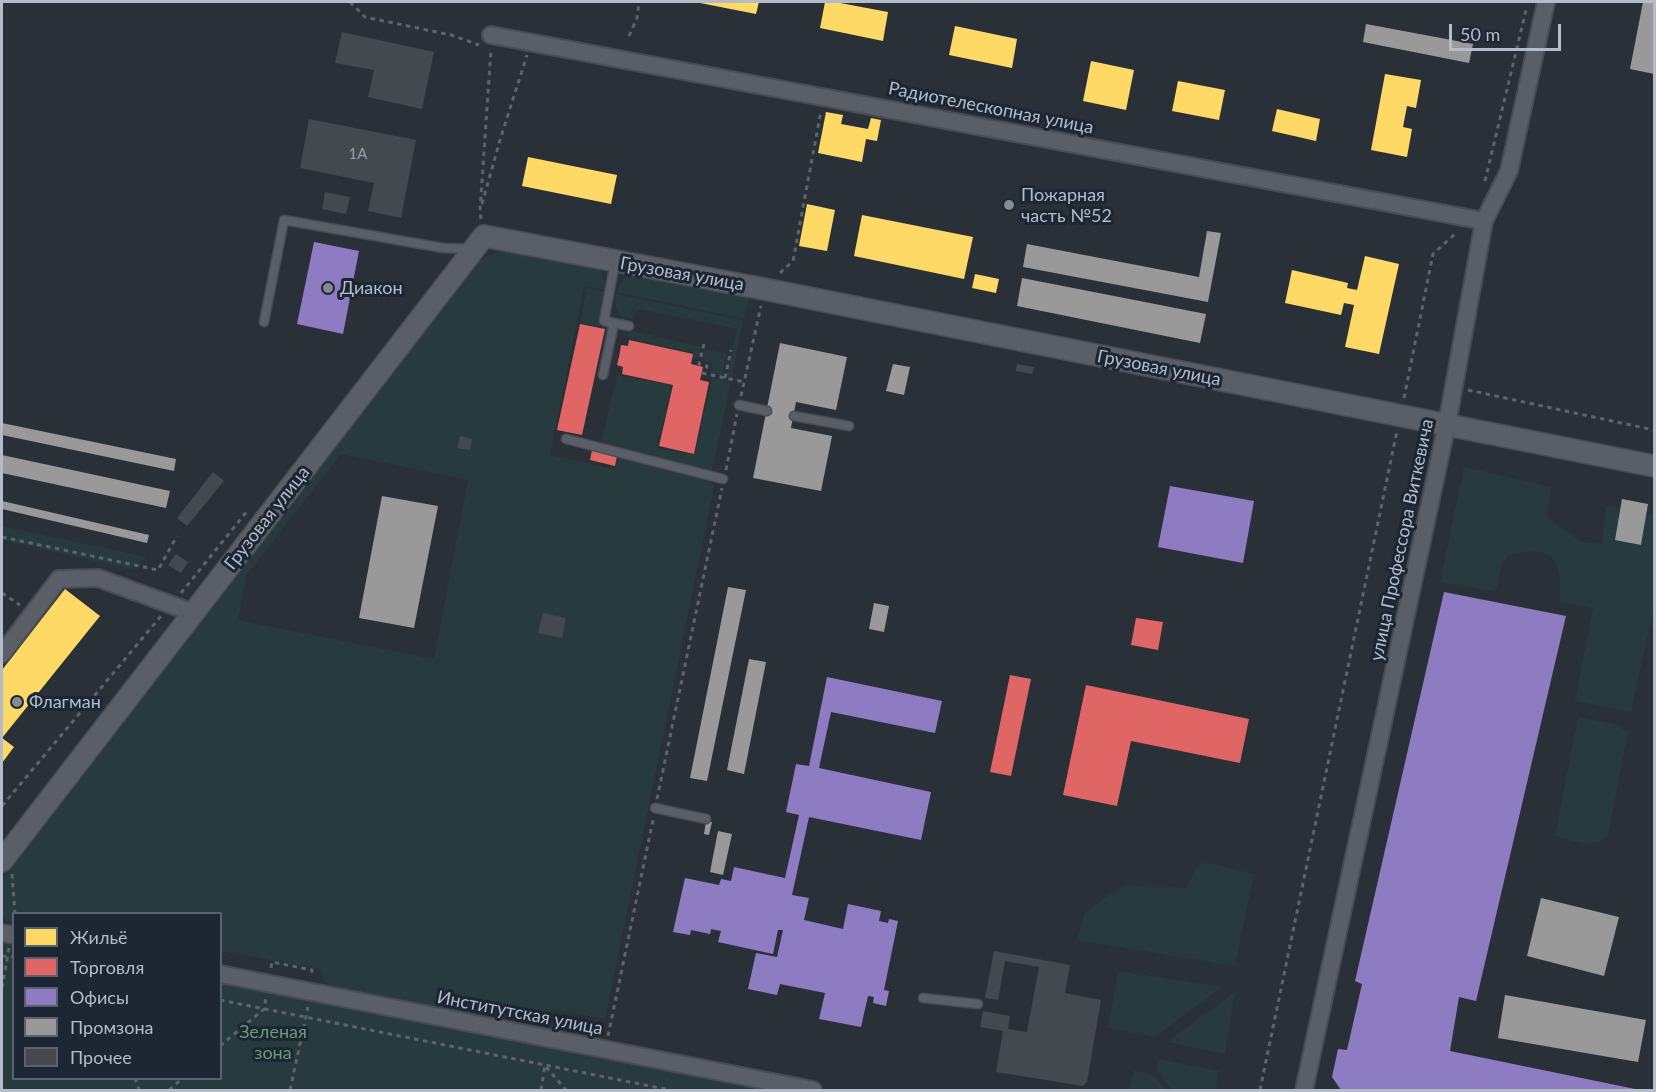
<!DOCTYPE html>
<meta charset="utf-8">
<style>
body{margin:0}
#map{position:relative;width:1656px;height:1092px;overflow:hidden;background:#2a3038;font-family:Lato,sans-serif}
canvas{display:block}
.frame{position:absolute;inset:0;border:3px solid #b4bcc9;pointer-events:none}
.legend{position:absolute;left:12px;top:912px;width:210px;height:168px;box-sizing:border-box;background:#1d2633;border:2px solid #59626f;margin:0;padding:8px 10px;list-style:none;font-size:18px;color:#b4bcc9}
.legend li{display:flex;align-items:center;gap:12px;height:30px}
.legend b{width:30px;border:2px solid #59626f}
.scale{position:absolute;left:1449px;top:24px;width:112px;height:27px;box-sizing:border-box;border:3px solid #b4bcc9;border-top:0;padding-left:8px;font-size:18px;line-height:21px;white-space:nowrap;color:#b4bcc9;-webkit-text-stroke:4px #1d2633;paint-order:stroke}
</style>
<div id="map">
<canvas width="1656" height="1092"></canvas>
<div class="frame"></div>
<ul class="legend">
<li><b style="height:16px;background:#ffd966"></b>Жильё</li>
<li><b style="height:16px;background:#e06666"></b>Торговля</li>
<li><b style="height:16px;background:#8e7cc3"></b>Офисы</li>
<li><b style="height:16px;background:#999"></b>Промзона</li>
<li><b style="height:16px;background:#444950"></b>Прочее</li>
</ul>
<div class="scale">50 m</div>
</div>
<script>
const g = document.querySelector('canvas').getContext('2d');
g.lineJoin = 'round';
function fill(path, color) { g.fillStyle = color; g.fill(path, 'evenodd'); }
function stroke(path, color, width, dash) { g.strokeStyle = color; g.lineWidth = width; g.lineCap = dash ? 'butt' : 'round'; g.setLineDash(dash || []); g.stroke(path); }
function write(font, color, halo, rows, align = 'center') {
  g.font = font + ' Lato,sans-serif'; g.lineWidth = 6; g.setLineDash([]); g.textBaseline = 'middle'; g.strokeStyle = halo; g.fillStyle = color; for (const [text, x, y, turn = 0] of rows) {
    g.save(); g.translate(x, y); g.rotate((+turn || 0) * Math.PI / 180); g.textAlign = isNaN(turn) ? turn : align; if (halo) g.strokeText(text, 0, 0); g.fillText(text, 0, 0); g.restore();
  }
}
fill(new Path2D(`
 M518,249L595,267C604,272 605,280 606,290L584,286L550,455L615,469L618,457L711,482L714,487L605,1019L551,1009L549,1017L500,1007L494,1016L481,1021L333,989L325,981L320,969L221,951L220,914H14L13,924L2,917V881L360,414L359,411L475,264C489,253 500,250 518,249ZM341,454L468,480L434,659L238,620L246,576Z
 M633,274L750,293L744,319L616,292L624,277Z
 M587,288L606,292L599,327L580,323Z
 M616,294L743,320L732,377L727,376L737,329L639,309L631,319L623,318L615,307Z
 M629,330L701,347L698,359L693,358L694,353L627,337Z
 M705,349L727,354L722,376L710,373L712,363L703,361Z
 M617,375L671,386L657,448L695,455L712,378L731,382L712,471L601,443Z
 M1464,467L1551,487L1547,518L1582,542L1602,544L1606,506L1620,508L1615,540L1641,545L1646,514L1654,515V607L1631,712L1575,701L1593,608L1560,602C1562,559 1554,544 1509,555L1501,567L1496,592L1440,582Z
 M2,526L147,557L134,570L2,540Z
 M1578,717L1615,724L1628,732L1608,836C1594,850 1572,840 1555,836Z
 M1201,861L1254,874L1235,966L1077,940L1085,912L1109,895L1128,885L1186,888Z
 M2,940L13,942L14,1078H220L221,983L767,1090H2Z
 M1118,971L1222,987L1155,1037L1108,1028Z
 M1235,992L1225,1054L1167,1042Z
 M1158,1059L1219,1071L1215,1090H1172L1157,1070Z
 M1134,1070L1154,1076L1166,1090H1129Z`), '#273a3e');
fill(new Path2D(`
 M695,2H759L756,14Z
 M825,2H835L888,12L883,41L820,28Z
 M955,26L1017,39L1012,68L949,55Z
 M1091,61L1134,70L1126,110L1083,101Z
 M1385,74L1421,80L1416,108L1407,106L1403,127L1412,129L1407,157L1371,150Z
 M1178,81L1225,90L1219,120L1172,111Z
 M1277,109L1320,119L1316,141L1272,131Z
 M826,112L843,115L841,124L868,129L871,118L881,120L877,141L866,139L862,162L818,153Z
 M528,157L617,175L611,204L522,186Z
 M807,204L835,210L827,251L799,246Z
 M862,215L973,237L964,279L854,256Z
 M1365,256L1399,264L1379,354L1345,347L1354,305L1344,303L1341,315L1285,303L1292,270L1348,283L1347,288L1357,290Z
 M975,274L999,279L996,293L972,288Z
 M65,589L100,616L2,738L14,747L2,763V670Z`), '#ffd966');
fill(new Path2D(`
 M580,324L605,329L582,435L557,430Z
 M629,340L693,354L691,364L703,367L700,380L709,382L694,454L659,446L673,385L622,374L623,367L617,365L619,357L621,345L628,346Z
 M592,450L617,456L615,466L590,460Z
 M1136,618L1163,622L1158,650L1131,645Z
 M1010,675L1031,679L1011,776L990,772Z
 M1086,685L1249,719L1240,763L1131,741L1117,806L1063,795Z`), '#e06666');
fill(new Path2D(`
 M314,242L359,251L343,334L297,324Z
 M1170,486L1254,501L1243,563L1158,547Z
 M1444,592L1566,616L1476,1001L1459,997L1450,1051L1640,1090H1341L1332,1077L1338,1049L1347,1050L1362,984L1355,981Z
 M827,677L942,701L935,733L831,712L819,768L931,792L921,840L809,817L792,895L809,898L804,920L843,929L848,904L881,911L879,921L888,923L889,919L898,921L884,990L889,991L886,1006L873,1003L874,997L868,996L861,1027L819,1019L825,993L780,984L777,995L748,989L756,953L777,957L783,930H778L773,954L718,942L721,931L711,929L710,934L691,930L690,935L673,932L685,878L719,885L721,879L731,881L734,867L785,878L799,815L786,812L796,764L809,766Z`), '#8e7cc3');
fill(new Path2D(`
 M1643,2H1654V74L1630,69Z
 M1366,24L1473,44L1469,63L1363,42Z
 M1207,231L1221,233L1208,302L1023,267L1027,244L1199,277Z
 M1022,278L1206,314L1200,343L1017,306Z
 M780,343L847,357L836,410L796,402L791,428L832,436L821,491L753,478Z
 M893,364L910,367L904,395L886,391Z
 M2,423L176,459L174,471L2,435Z
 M2,455L170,491L166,508L2,473Z
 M382,496L438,506L414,628L359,618Z
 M1622,499L1648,504L1641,545L1615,540Z
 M2,501L149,535L147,543L2,509Z
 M728,587L746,590L707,781L690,778Z
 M874,603L889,606L884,632L869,629Z
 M749,659L766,662L744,774L727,770Z
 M706,821L712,822L709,835L704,834Z
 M718,831L732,834L723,875L710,872Z
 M1541,898L1619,917L1604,976L1527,956Z
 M1505,995L1646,1020L1638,1062L1498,1038Z`), '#999');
fill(new Path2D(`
 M342,32L434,52L422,109L368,97L374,70L335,63Z
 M309,119L416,140L401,218L368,211L374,183L300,168Z
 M325,192L350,197L346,214L322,209Z
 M1017,364L1034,367L1032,374L1016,371Z
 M460,436L472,439L470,450L457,448Z
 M213,472L224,481L187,526L177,518Z
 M176,554L188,562L181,573L168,565Z
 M543,613L566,618L562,638L538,633Z
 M994,951L1070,965L1065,993L1101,1000L1087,1082L1083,1086L996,1072L1003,1031L980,1027L983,1011L1010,1016L1008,1029L1027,1032L1039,967L1005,961L998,1000L985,998Z`), '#444950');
const service = new Path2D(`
 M615,262L604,321L629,326
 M264,322L284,220L443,248L470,249
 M603,375L614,323
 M739,405L767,411
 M794,416L849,426
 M566,439L723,479
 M655,808L706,819
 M923,998L978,1004`);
const minor = new Path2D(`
 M491,35L1484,221
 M2,654L59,579L98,578L194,613
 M2,933L14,935
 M220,974L813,1090
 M1304,1090L1447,424L1484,221L1509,171L1546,2`);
const tertiary = new Path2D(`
 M2,861L484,236L764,289L1654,466`);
stroke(service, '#484c53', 11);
stroke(minor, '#484c53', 20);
stroke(tertiary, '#484c53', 24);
stroke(new Path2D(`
 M350,2L365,17L451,35L479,45
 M629,36L637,18L639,2
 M1485,181L1527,6
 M482,204L500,140L527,55
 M481,219L480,211L491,49
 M780,273L793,261L821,111
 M704,344L699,364L707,366L705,374
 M702,373L744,382
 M725,378L731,350
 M1468,390L1654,430
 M741,396L761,306
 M1404,398L1433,254L1457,232
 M726,470L737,414
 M2,537L158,570L177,536
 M2,593L20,605
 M181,593L248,510
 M657,799L722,488
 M2,806L161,616
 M12,874L15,914
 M2,956L14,957
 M271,968L272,962L312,970L311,977
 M2,988L9,948
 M220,1000L670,1090
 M608,1036L653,820
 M220,1046L264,1009L266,998
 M546,1067L566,1090
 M135,1078L139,1090
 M169,1090L183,1078
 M290,1090L308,1007
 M541,1090L545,1065
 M1260,1090L1397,431`), '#5d636a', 3, [4.5, 4.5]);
stroke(service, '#5a5e66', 8);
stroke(minor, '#5a5e66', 16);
stroke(tertiary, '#5a5e66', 21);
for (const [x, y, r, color] of [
 [1009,205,6,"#848b96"],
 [328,288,6,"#848b96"],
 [17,702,6,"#848b96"]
]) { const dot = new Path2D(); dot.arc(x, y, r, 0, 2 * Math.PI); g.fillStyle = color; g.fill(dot); stroke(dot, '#1d2633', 2); }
write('15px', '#989fab', null, [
 ["1А",358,154]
]);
write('18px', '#b4bcc9', '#1d2633', [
 ["Радиотелескопная улица",991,108,11],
 ["Грузовая улица",682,274,10],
 ["Грузовая улица",1159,368,11],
 ["Грузовая улица",267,518,-52],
 ["улица Профессора Виткевича",1402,540,-78],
 ["Институтская улица",520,1013,11]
]);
write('18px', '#b4bcc9', '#1d2633', [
 ["Пожарная",1021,195],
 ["часть №52",1021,216],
 ["Диакон",340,288],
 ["Флагман",29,702]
], 'left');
write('18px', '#6b9a76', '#1d2633', [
 ["Зеленая",273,1032],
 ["зона",273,1053]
]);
</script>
